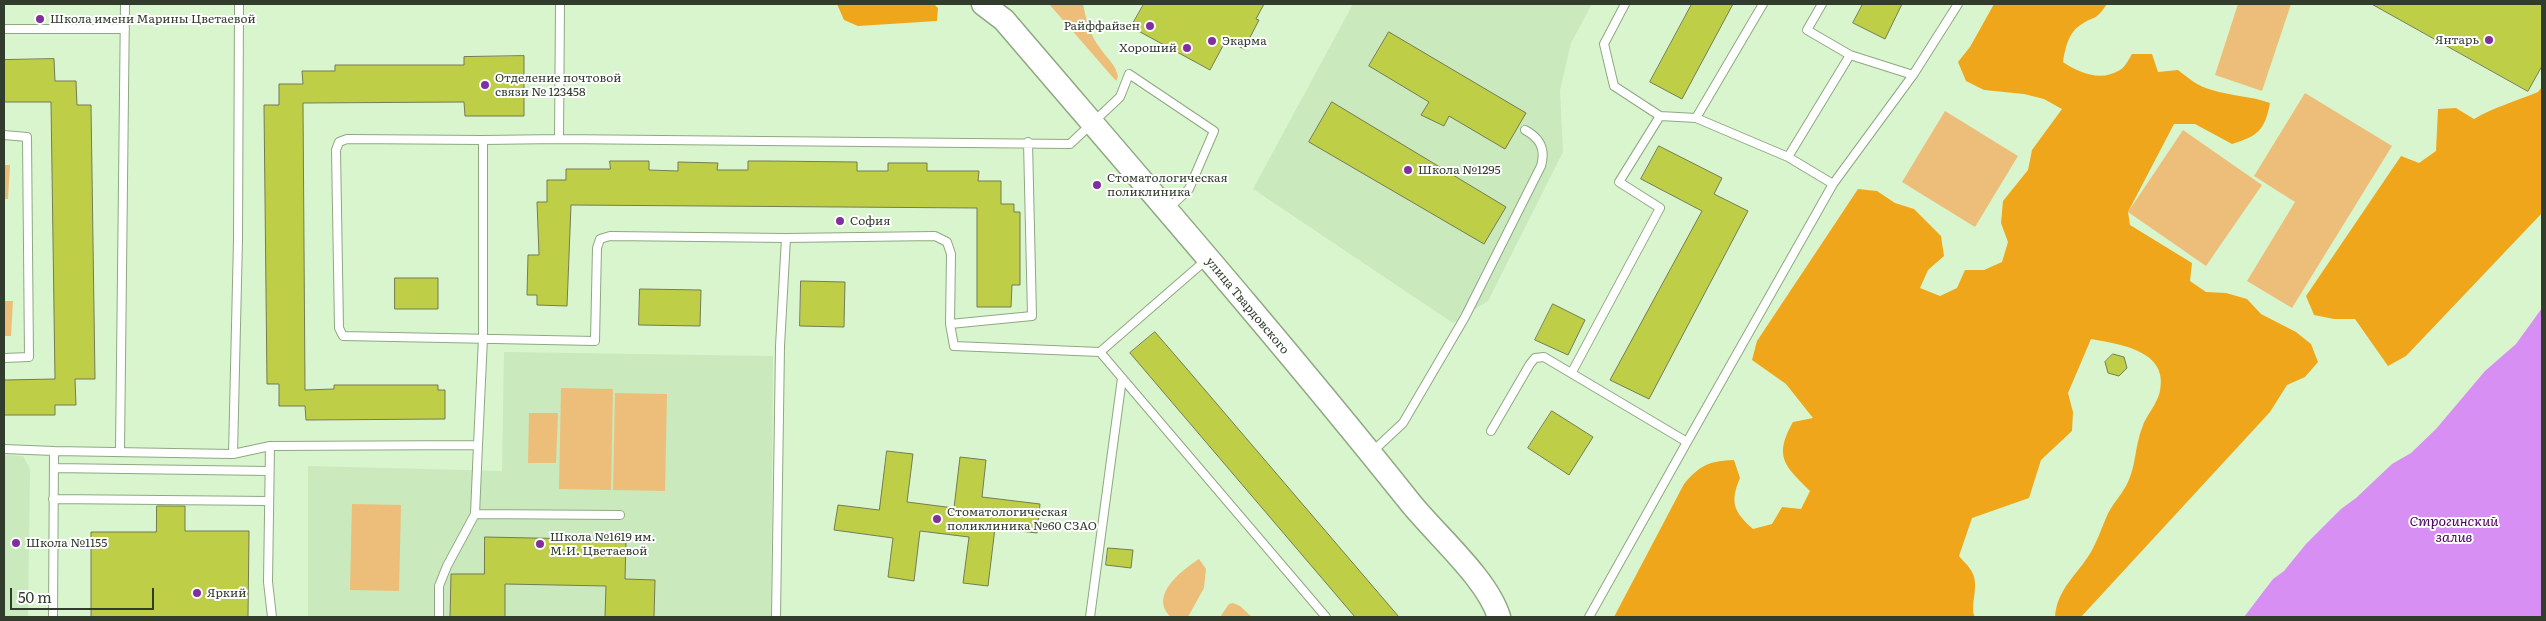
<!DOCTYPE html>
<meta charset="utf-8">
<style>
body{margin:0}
#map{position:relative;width:2546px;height:621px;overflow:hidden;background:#d9f5cd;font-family:Literata,serif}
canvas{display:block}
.frame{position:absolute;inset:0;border:5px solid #313c2d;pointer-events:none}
.scale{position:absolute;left:10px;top:588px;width:144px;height:22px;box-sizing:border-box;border:2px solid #313c2d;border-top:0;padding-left:6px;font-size:15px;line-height:18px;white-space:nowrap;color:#313c2d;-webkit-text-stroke:4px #fff;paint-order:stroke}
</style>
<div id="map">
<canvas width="2546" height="621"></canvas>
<div class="frame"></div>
<div class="scale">50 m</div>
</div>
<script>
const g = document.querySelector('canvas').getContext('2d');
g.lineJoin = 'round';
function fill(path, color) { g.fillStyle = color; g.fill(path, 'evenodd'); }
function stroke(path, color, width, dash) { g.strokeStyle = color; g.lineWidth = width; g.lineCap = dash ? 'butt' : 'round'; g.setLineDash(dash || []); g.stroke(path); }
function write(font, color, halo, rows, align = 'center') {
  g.font = font + ' Literata,serif'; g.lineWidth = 4; g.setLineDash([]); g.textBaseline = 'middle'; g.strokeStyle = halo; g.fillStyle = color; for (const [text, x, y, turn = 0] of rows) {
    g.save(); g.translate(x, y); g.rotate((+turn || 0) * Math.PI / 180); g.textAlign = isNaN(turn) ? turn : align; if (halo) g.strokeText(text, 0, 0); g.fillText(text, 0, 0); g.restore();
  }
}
fill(new Path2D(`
 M1353,4H1592L1571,43L1560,90L1563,152L1488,301L1453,323L1253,189Z
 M504,352L773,356L771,617H308V466L502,471Z
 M4,455L23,456L30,469L28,617H4Z`), '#cae9bc');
fill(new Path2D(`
 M1049,4H1083C1086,19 1090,35 1100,48C1107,59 1116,64 1118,77L1116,81Z
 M2238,4H2291L2262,91L2215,75Z
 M2305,93L2392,146L2292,308L2247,281L2295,202L2254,176Z
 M1945,111L2018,156L1975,227L1902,182Z
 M2183,130L2262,185L2206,266L2128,212Z
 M4,165H10L8,199H4Z
 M4,301H13L11,336H4Z
 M561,388L613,389L611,490L559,489Z
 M615,393L667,394L665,491L613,490Z
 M529,413H558L556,463H528Z
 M352,504L401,505L399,591L350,590Z
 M1199,559L1206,569L1204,588L1188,617H1171C1148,596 1182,570 1199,559Z
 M1233,603L1240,606L1252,617H1220L1229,604Z`), '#edbe7a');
fill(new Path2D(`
 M837,4H934L938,8L937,21L858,26L844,20Z
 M1994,4H2107C2094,23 2094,15 2079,26C2068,34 2065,49 2063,62C2079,73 2101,82 2120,70C2125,67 2129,59 2132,54H2152L2158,72L2178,70C2188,78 2199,87 2212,90C2231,96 2251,96 2270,103C2265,130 2258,136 2232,144L2195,124H2174L2128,212L2130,225L2192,263L2190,281L2206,292L2226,293L2247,299L2261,314L2296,332L2311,344L2318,362L2305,377L2287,385L2270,412L2081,617H2055C2057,589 2077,575 2091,552C2097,541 2101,530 2106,518C2111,505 2122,495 2128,482C2136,465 2135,446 2142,428C2146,415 2157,405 2160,391C2169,350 2118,344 2091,339L2068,393L2073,412L2072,431L2041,460L2029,498L1972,518L1959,556C1963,561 1969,566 1972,572C1980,586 1969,607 1975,617H1614L1684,484C1700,465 1709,461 1734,460L1740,478C1730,502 1733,511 1753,529L1772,524L1782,507L1801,509L1810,491C1785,466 1773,457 1793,422L1813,418L1786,384L1752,360L1757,341L1858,189L1877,191L1895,203L1914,209L1941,236L1944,256L1928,270L1920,288L1940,296L1957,288L1965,270H1984L2002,262L2008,242L2001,223L2003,201L2028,170L2032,150L2062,109L2044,99L2024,94L1984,90L1966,81L1958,62L1970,47Z
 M2542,87V213L2406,356L2388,366L2355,319H2334L2314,315L2306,296L2401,156L2419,163L2436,151L2438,109L2456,108L2474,119C2494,107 2517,101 2538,92Z`), '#efa61a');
fill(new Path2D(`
 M2542,308V617H2244L2273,579L2284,571L2306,544L2341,509L2356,498L2392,464L2411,453L2436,429L2485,371L2516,344Z`), '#d78ff4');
const building = new Path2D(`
 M1144,4H1264L1256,19L1259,20L1244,49L1226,40L1210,70L1131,27Z
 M1692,4H1733L1682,99L1650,82Z
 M1863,4H1902L1885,39L1853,23Z
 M2372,4H2542V66L2528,91Z
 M1389,32L1526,113L1505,149L1449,116L1444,126L1421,115L1429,102L1369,66Z
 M524,56V116H465L464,102L303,103L305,390L334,389V385H438V390H445V419L306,420L305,406H279V384H267L264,105H279V84H303L302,71H335V65H464V57Z
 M54,59L55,81H76L77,105H91L95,379H75L76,405H55V415H4V380L55,379L51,102H4V60Z
 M1332,102L1506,207L1484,244L1309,142Z
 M1659,146L1722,178L1714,194L1748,211L1649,399L1610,380L1702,211L1641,179Z
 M610,161H649V170L678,171V162L718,163L717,170H748V161H768L857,162V171H888V163H927V171H979L978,181H1001V204H1014V212H1020V285H1012L1011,307H977V208L571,205L567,306L537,305V295H527L528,255H539L537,202H547V180H566V169H610Z
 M395,278H438V309H395Z
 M801,281L845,282L844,327L800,326Z
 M640,289L701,290L700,326L639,325Z
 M1553,304L1585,320L1568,355L1535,340Z
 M1155,332L1187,369L1399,617H1355L1130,353Z
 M2113,354L2124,357L2127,368L2119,376L2108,373L2105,362Z
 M1552,411L1593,437L1569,475L1528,448Z
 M887,451L913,454L907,502L954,508L960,457L986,460L982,497L1040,504L1037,533L995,528L988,586L963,583L969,537L920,531L914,581L888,577L893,538L834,530L838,505L879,510Z
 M157,506H185V531H249L248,617H91V532H156Z
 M485,537L626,540L625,579L655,580L654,617H605L606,586L505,584V617H450L451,574H484Z
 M1108,548L1133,550L1131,568L1106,565Z`);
fill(building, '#becf47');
stroke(building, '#757b52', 1);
const service = new Path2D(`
 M1822,4L1807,30L1850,55L1913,75
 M4,29H125
 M1660,116L1696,118L1788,157L1833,184
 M1696,118L1763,4
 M4,135L27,137L29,357L4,358
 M559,139L1070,144L1120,97L1129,74L1214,131L1189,189L1168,209
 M483,140L347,139L339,142L336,150L339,328L343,336L595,341L597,248L600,239L610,236L786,238L935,236L947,242L951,254L950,324L1032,316L1028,142
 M1788,157L1850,55
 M1206,260L1100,352L1326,617
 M950,324L954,346L1100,352
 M1572,372L1660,208L1619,182L1660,116L1614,86L1604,44L1625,4
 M1491,431L1530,364L1535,358L1544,357L1687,442L1589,617
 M1687,442L1833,184L1913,75L1958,4
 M270,446L478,445L483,338V140L559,139L560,4
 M4,449L54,451
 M120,451L125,4
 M1372,452L1403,423L1465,317L1541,166C1546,149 1540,138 1525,130
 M233,454L238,240L239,4
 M54,468L269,471
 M53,499L269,501
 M475,514L620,515
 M53,617L54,451L233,454L270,446L268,582L272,617
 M439,617V586L447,566L475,514L478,445
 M776,617L780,346L786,238
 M1090,617L1122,378`);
const secondary = new Path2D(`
 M983,4L1004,20C1140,179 1278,337 1409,501C1435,534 1487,578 1499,617`);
stroke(service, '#8fa883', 10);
stroke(secondary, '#8fa883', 25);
stroke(service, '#fff', 8);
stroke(secondary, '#fff', 22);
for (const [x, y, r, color] of [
 [40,19,5,"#812f9e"],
 [1150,26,5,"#812f9e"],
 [2489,40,5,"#812f9e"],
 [1212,41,5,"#812f9e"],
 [1187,48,5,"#812f9e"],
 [485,85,5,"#812f9e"],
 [1408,170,5,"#812f9e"],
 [1097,185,5,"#812f9e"],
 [840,221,5,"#812f9e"],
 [937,519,5,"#812f9e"],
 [16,543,5,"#812f9e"],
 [540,544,5,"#812f9e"],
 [197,593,5,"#812f9e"]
]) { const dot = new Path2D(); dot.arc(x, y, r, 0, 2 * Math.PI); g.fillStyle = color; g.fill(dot); stroke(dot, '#fff', 2); }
write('12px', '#313c2d', '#fff', [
 ["Школа имени Марины Цветаевой",50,19],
 ["Райффайзен",1140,26,"right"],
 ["Янтарь",2479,40,"right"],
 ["Экарма",1222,41],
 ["Хороший",1177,48,"right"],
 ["Отделение почтовой",495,78],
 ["связи № 123458",495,92],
 ["Школа №1295",1418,170],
 ["Стоматологическая",1107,178],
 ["поликлиника",1107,192],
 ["София",850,221],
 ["Стоматологическая",947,512],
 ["поликлиника №60 СЗАО",947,526],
 ["Школа №1619 им.",550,537],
 ["М.И. Цветаевой",550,551],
 ["Школа №1155",26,543],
 ["Яркий",207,593]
], 'left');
write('12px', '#313c2d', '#fff', [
 ["улица Твардовского",1247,306,50]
]);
write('italic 14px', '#4c0162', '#fff', [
 ["Строгинский",2454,522],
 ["залив",2454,538]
]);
</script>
